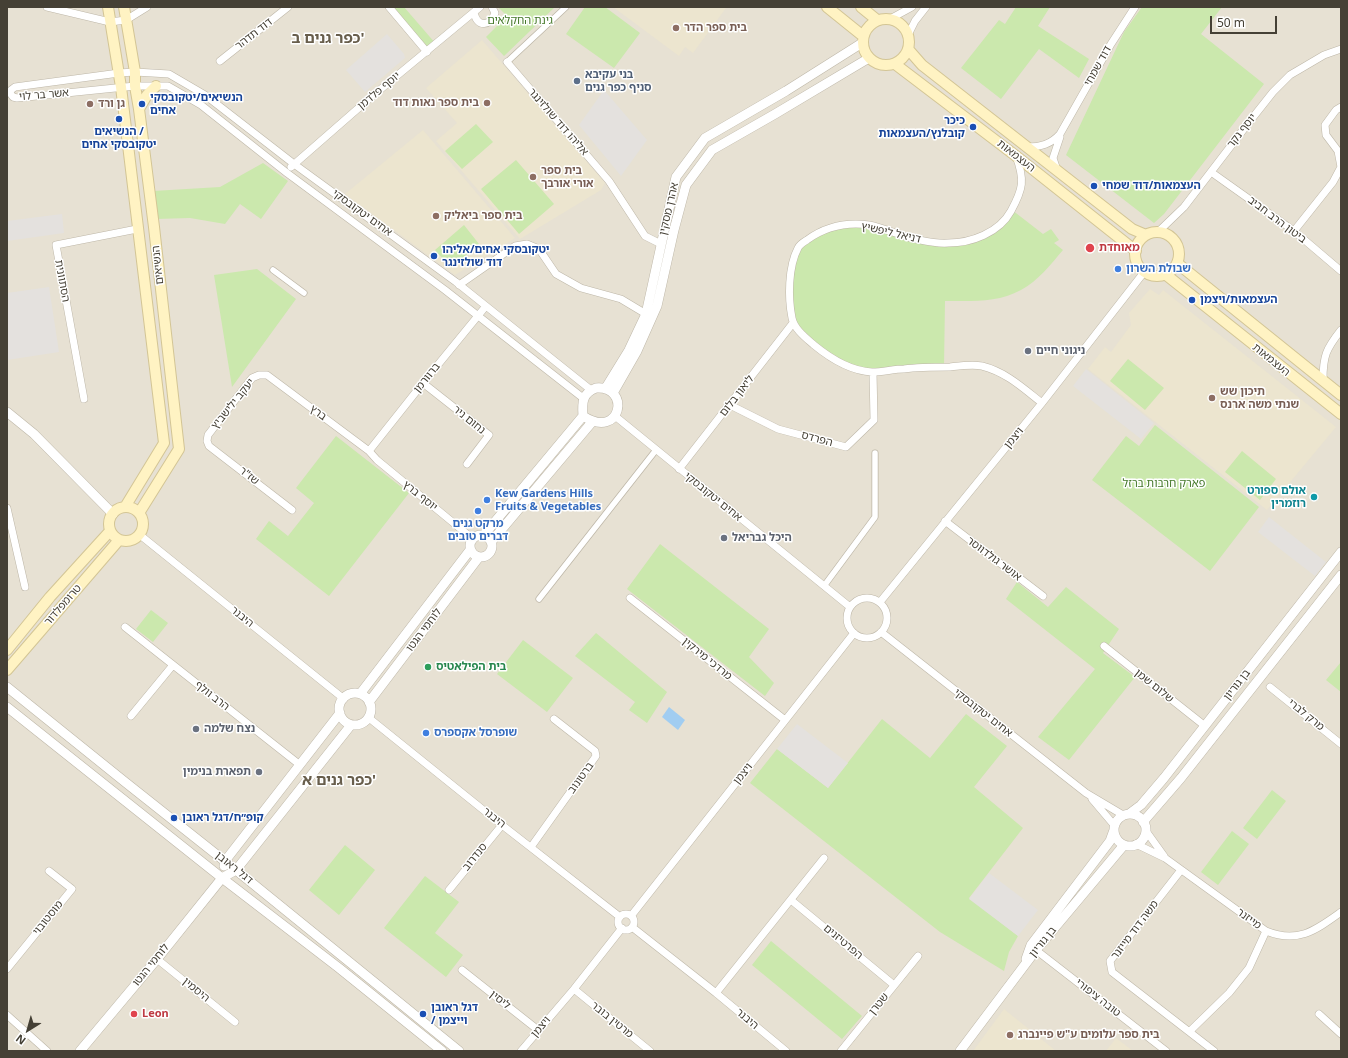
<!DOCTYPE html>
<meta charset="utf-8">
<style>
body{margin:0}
#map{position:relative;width:1348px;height:1058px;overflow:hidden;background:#f3efe5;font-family:"Noto Sans",sans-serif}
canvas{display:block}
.frame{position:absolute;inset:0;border:8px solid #454035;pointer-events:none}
.north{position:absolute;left:8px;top:1010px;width:40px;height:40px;-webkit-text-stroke:3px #fff;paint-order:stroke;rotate:217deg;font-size:11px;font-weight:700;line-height:16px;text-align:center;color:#454035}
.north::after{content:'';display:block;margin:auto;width:14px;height:18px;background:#454035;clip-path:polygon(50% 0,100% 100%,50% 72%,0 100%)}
.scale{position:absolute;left:1210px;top:16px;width:67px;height:18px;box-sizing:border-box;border:2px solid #454035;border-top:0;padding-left:5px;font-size:12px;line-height:14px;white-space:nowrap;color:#454035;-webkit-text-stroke:3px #fff;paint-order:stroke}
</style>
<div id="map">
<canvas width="1348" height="1058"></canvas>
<div class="frame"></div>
<div class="north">N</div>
<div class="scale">50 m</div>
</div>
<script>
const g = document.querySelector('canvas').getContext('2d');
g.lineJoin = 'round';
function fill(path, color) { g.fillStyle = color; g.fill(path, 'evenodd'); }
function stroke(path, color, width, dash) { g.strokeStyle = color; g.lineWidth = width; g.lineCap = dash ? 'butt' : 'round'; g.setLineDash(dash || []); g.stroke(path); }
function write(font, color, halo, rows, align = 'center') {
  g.font = font + ' "Noto Sans","Noto Sans Hebrew",sans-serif'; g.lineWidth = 3; g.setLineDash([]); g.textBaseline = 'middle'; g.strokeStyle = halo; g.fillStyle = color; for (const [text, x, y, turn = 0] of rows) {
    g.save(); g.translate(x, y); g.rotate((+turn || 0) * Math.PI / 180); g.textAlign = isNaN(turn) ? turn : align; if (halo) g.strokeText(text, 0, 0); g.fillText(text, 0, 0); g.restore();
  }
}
fill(new Path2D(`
 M7,7H1341V1051H7Z`), '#e7e1d3');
fill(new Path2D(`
 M613,7H725L726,8L693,53L685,47L679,56Z
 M482,40L605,183L601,190L520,239L436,141L457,123L426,88Z
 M423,130L515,238L455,275L345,194Z
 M1150,289L1159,295L1163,290L1336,427L1267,510L1088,369L1105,347L1111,352L1131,325L1129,313Z
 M1004,1009L1056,1051H973Z
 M1116,1038L1133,1051H1106Z`), '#ece5cf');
fill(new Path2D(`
 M389,7H404L436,44L427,52Z
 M498,7H555L504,56L486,37L507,16Z
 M585,7H605L640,33L614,68L566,34Z
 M1016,7H1050L1038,26L1089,59L1079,78L1039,49L1001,99L961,68L999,20L1005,24Z
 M1142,7H1222L1201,34L1264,84L1164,214L1154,223L1066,155L1124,32Z
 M476,124L493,142L462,169L445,151Z
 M516,160L554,204L519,234L481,189Z
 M263,163L288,181L261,219L240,204L225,224L190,218L156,219L153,191L220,187Z
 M1012,210L1043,234L1051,229L1059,240L1054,243L1063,250C1051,264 1038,281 1021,290C997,303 971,301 945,301L944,367L873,372L831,357L793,323L789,290L797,249L828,229L868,225L948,243L994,230Z
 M464,225L479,244L451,268L435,250Z
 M257,269L296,299L232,387L214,275Z
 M1128,359L1164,388L1145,410L1110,381Z
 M1155,425L1259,507L1210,571L1092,480L1126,436L1139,446Z
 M336,436L409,493L329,596L256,539L269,521L288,536L314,503L296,488Z
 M1242,451L1276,479L1260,500L1225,472Z
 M660,544L769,629L749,657L774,683L765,696L627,589Z
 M1017,582L1048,607L1066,587L1119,629L1103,653L1135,677L1069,760L1038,737L1095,669L1006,599Z
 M151,610L168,623L153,642L136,629Z
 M596,633L667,692L647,723L629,710L635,702L575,656Z
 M523,640L573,678L547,712L497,674Z
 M1341,662V692L1326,680Z
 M966,714L1007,746L974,787L1023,828L969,898L1018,936L1009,952L1004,971L940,932L750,783L777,749L828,788L882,719L930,758Z
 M1272,790L1286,801L1257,839L1243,828Z
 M1232,831L1249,844L1218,885L1201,872Z
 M345,845L375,870L339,915L309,890Z
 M425,876L459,902L435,933L463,955L446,977L384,928Z
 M771,941L862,1016L842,1039L752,965Z`), '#cbe8ad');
fill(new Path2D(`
 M387,34L404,54L405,58L365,92L346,70Z
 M604,90L647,140L621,176L579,125Z
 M62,214L64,233L7,241V221Z
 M49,287L59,352L7,360V293Z
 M1086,369L1154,423L1141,439L1073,386Z
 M1269,517L1326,562L1315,576L1258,532Z
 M797,724L848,763L828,788L777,749Z
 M989,873L1038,910L1018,936L969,899Z`), '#e4e1de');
fill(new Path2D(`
 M669,707L685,720L678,730L662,717Z`), '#a1cdf1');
const pedestrian = new Path2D(`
 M507,62L566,7
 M273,270L304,293
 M824,586L875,517V453
 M539,599L656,450`);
const minor = new Path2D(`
 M47,7L110,22L126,20L147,7
 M389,7L427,52
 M474,13C478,28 490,26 495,13L492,7
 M890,19L912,7
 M908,35L915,21L926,7
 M220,61L288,7
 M507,62L609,181L645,236L661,244
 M1027,147C1041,147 1051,144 1060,134L1111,44L1135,7
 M1016,156C1025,180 1023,189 1011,211C999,233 971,243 948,243C937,244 925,241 915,239C900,236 885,228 869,225C847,222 825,227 807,240C804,242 800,244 798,248C788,267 788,298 792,318C794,329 806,338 814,345C831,359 850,371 872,372C883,372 894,369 904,369C919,367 934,367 950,367C959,366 972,364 982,366C1006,372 1023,388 1042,403
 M291,167L370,98L480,7
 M1057,170L1053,158L1060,137
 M1211,172L1294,231L1341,271
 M1294,231L1333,182L1341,167L1338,151L1326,135L1325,125L1336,110L1341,107
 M1158,232L1184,207L1250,121L1273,92L1290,75L1324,55L1341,49
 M459,285L515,246L527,244L539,249L556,274L581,288L621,299L646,314
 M1323,380C1323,356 1326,349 1341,330
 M423,383L489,435L467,464
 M583,398L445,290L287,173L201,105L168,86H135L17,98L13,97L10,93L11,90L15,87L119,73L135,72L169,74L205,95L294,164L456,282L591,390
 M84,399L56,245L137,229
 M730,405L778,429L846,447L874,420L873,372
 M615,416L850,607
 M369,451L423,383L486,306
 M679,469L793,323
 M7,508L25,587
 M292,510L209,446L207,441L208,435L252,378L259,375H267L369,451L377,460L473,539
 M945,521L1043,596
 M140,535L344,699
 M630,598L785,720
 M847 618a20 20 0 1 1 40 0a20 20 0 1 1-40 0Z
 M880,602L1042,403L1145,271
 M125,627L300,765
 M881,632L1086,793L1123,815
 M1104,646L1205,726
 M1270,687L1341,744
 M131,716L173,665
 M369,718L502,825L620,917
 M1092,799L1114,825
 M1146,831L1164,856
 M1136,844L1165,858L1266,931C1298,944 1316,930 1341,912
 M531,847L596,756L595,751L554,719
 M1181,870L1110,961L1112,972L1214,1051
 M449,890L502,825
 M791,900L894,985
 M618 922a8 8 0 1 1 16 0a8 8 0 1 1-16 0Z
 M631,916L854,633
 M632,927L716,993L786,1051
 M1032,947L1166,1051
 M157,959L235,1022
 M7,969L72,889L49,871
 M462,970L538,1030
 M574,989L650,1051
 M716,993L824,858
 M1319,1014L1341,1034
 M7,1015L47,1051
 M1190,1031L1229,993L1249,968L1266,931
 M521,1051L574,989L622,928
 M841,1051L918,956`);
const tertiary = new Path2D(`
 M596,388C631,385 622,441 583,416C582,403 582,393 596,388Z
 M605,389L629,350L646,314L676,177L705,138L786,91L862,43
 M613,393L637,351L657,306L674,230L686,185L712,150L775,114L869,58
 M7,412L34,434L113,514
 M470 546a11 11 0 1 1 22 0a11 11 0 1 1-22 0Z
 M483,536L583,416
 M491,542L592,422
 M7,687L125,782L236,870L459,1051
 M339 709a16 16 0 1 1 32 0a16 16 0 1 1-32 0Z
 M360,694L470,550
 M369,702L479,557
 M7,707L222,878L339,968L442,1051
 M1129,814L1141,805L1164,778L1341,552
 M1114 830a16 16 0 1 1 32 0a16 16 0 1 1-32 0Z
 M1143,822L1181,778L1341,575
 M224,866L225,861L340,713
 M1026,959L1031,945L1110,841L1114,830
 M80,1051L157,959L222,878L236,870L351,725
 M960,1051L1036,950L1124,845`);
const secondary = new Path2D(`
 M108,7L121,87L164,443L125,507
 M124,7L135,72V86L139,109L154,227L179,449L139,513
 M827,7L863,36
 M861,7L877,20
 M863 42a23 23 0 1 1 46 0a23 23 0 1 1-46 0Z
 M908,49L922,65L1132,229L1146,235
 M895,64L1016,156L1127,244L1136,251
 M139,109L147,95L156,86
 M1135 254a22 22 0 1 1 44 0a22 22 0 1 1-44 0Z
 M1177,263L1341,395
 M1165,274L1341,414
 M109 524a17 17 0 1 1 34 0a17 17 0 1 1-34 0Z
 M7,650L50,597L110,531
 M7,670L119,540`);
stroke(pedestrian, '#beb7a8', 7);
stroke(minor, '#beb7a8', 8);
stroke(tertiary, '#beb7a8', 10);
stroke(secondary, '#d3c595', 12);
stroke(pedestrian, '#fff', 5.5);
stroke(minor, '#fff', 7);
stroke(tertiary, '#fff', 9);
stroke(secondary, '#fff3c3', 10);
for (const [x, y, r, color] of [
 [676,28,4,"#8d6e63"],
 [577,81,4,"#5c6f8a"],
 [487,103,4,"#8d6e63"],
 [90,104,4,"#8d6e63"],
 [142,104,4,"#1a4fb4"],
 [119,119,4,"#1a4fb4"],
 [973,127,4,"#1a4fb4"],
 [533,177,4,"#8d6e63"],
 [1094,186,4,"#1a4fb4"],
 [436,216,4,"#8d6e63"],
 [1090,248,5,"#e0444e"],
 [434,256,4,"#1a4fb4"],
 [1118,269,4,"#3f7fe0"],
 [1192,300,4,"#1a4fb4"],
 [1028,351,4,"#6b7280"],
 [1212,398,4,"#8d6e63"],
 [1314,497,4,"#0f9aa8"],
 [487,500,4,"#3f7fe0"],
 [478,511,4,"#3f7fe0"],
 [724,538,4,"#6b7280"],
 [428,667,4,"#2e9e5b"],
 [196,729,4,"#6b7280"],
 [426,733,4,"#3f7fe0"],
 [259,772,4,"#6b7280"],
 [174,818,4,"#1a4fb4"],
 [134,1014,4,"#e0444e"],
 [423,1014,4,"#1a4fb4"],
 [1010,1035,4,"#8d6e63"]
]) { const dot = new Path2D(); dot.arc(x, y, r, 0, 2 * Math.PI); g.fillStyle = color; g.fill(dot); stroke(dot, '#fff', 1.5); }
write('11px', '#437728', '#fff', [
 ["גינת החקלאים",520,21],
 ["פארק חרבות ברזל",1164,484]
]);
write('bold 11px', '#785e54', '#fff', [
 ["בית ספר הדר",684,28],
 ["בית ספר נאות דוד",479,103,"right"],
 ["גן ורד",98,104],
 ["בית ספר",541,171],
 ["אורי אורבך",541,184],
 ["בית ספר ביאליק",444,216],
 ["תיכון שש",1220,392],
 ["שנתי משה ארנס",1220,405],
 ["בית ספר עלומים ע\"ש פיינברג",1018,1035]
], 'left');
write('11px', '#454035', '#fff', [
 ["דוד תדהר",254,34,-38],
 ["דוד שמחי",1098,66,-61],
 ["יוסף פלדמן",379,91,-40],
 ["אשר בר לוי",44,95,-5],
 ["אליהו דוד שולזינגר",558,122,49],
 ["יוסף נקר",1242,131,-52],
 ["העצמאות",1016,156,38],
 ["אהרן מסקין",669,209,-77],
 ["אחים יטקובסקי",362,213,36],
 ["ביטון הרב חביב",1277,220,37],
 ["דניאל ליפשיץ",891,233,13],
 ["הנשיאים",158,265,-96],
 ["הסתוונית",62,281,80],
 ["העצמאות",1271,360,39],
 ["ברוורמן",427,378,-51],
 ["ליאון בלום",737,396,-52],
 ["יעקב ילישביץ",233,404,-51],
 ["ברץ",318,413,36],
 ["נחום ניר",469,420,39],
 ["ויצמן",1014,438,-51],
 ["הפרדס",817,439,15],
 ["שז\"ר",249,476,38],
 ["יוסף ברץ",420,496,39],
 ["אחים יטקובסקי",713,497,39],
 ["אושר גולדווסר",994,559,37],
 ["טרומפלדור",63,605,-49],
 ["היבנר",242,617,39],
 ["לוחמי הגטו",424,630,-53],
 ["מרדכי מירקין",707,659,39],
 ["בן גוריון",1237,685,-52],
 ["שלום שמן",1154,686,39],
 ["הרב וולף",212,696,38],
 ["אחים יטקובסקי",983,713,38],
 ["מרק לברי",1306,715,39],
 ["ויצמן",743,774,-52],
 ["ברטונוב",581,778,-54],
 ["היבנר",494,818,38],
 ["סנדרוב",475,857,-51],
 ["דגל ראובן",234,868,39],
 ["מוסטובוי",48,918,-51],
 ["מייזנר",1249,919,36],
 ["משה דוד מייזנר",1135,930,-53],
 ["הפרטיזנים",843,942,40],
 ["בן גוריון",1043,942,-51],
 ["לוחמי הגטו",151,965,-51],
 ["היסמין",196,990,39],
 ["טובה ציפורי",1098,998,38],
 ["ליסין",500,1000,38],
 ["שטרן",879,1004,-51],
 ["היבנר",747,1019,40],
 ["מרטין בובר",612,1020,39],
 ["ויצמן",541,1027,-50]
]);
write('bold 11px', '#4e5e75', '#fff', [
 ["בני עקיבא",585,75],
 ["סניף כפר גנים",585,88]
], 'left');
write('bold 11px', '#164399', '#fff', [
 ["הנשיאים/יטקובסקי",150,98],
 ["אחים",150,111],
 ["כיכר",965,121,"right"],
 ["קובלנץ/העצמאות",965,134,"right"],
 ["הנשיאים /",119,132,"center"],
 ["יטקובסקי אחים",119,145,"center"],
 ["העצמאות/דוד שמחי",1102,186],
 ["יטקובסקי אחים/אליהו",442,250],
 ["דוד שולזינגר",442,263],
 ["העצמאות/ויצמן",1200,300],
 ["קופ״ח/דגל ראובן",182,818],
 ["דגל ראובן",431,1008],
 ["/ וייצמן",431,1021]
], 'left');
write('bold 11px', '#be3a42', '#fff', [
 ["מאוחדת",1099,248],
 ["Leon",142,1014]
], 'left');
write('bold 11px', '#366cbe', '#fff', [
 ["שבולת השרון",1126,269],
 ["Kew Gardens Hills",495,494],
 ["Fruits & Vegetables",495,507],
 ["מרקט גנים",478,524,"center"],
 ["דברים טובים",478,537,"center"],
 ["שופרסל אקספרס",434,733]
], 'left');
write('bold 11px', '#5b616d', '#fff', [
 ["ניגוני חיים",1036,351],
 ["היכל גבריאל",732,538],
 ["נצח שלמה",204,729],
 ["תפארת בנימין",251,772,"right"]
], 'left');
write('bold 11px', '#0d838f', '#fff', [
 ["אולם ספורט",1306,491],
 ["רוזמרין",1306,504]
], 'right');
write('bold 11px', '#27864d', '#fff', [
 ["בית הפילאטיס",436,667]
], 'left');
write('bold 15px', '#685e4c', '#fff', [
 ["כפר גנים ב'",328,39],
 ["כפר גנים א'",339,781]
]);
</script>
